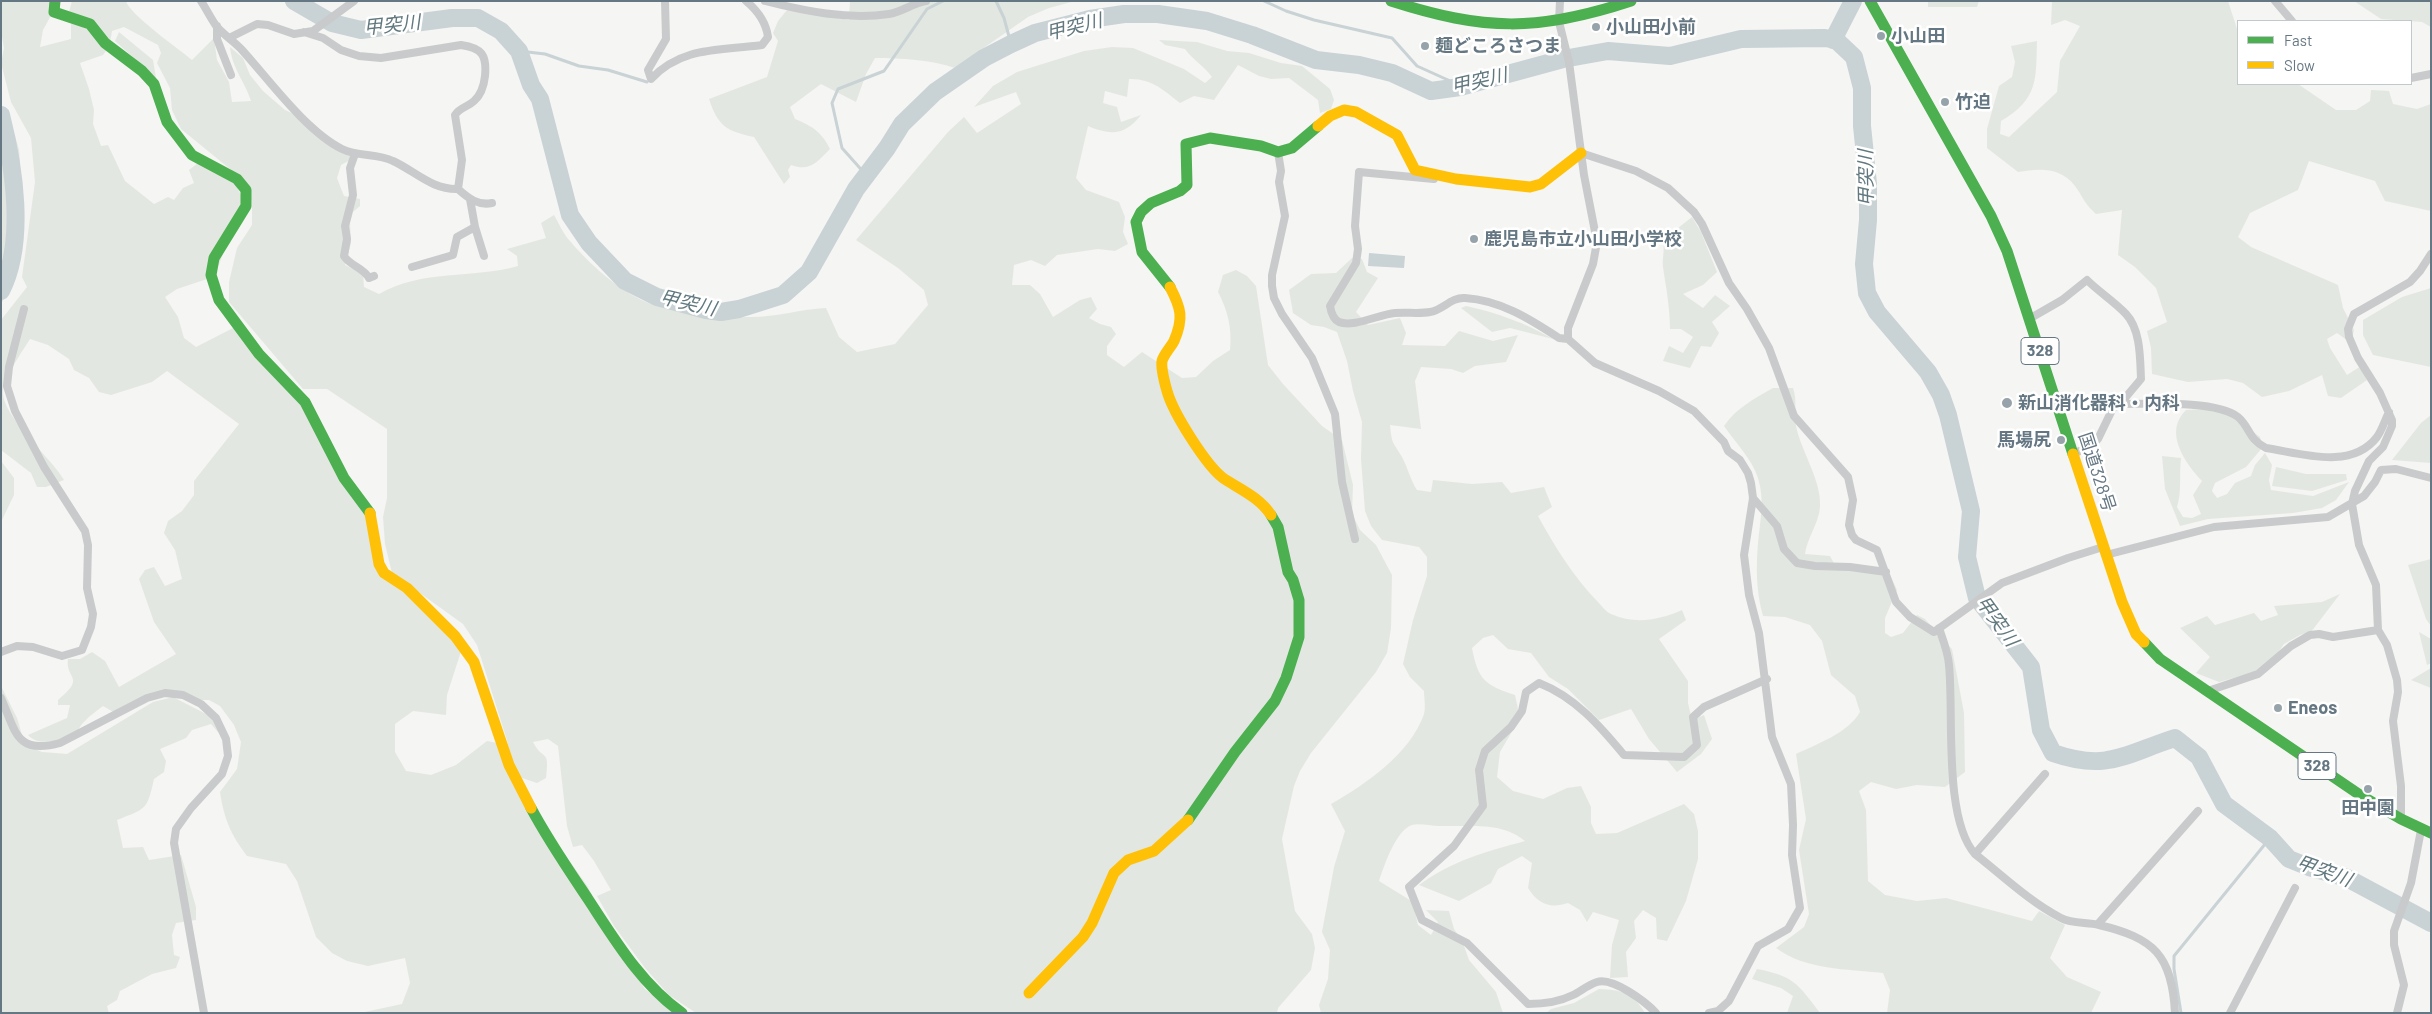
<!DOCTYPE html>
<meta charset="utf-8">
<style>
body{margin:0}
#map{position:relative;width:2432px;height:1014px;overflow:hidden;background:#f5f5f3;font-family:Barlow,sans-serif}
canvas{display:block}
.frame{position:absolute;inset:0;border:2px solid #657783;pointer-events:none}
.legend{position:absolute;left:2237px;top:20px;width:175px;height:65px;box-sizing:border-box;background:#fff;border:1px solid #c1c9cd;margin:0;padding:6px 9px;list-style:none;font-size:15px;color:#657783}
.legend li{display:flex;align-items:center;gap:10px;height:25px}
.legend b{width:25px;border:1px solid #c1c9cd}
</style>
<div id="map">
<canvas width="2432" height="1014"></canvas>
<div class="frame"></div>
<ul class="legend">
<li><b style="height:6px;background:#4caf50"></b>Fast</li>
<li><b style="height:6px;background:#ffc107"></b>Slow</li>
</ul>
</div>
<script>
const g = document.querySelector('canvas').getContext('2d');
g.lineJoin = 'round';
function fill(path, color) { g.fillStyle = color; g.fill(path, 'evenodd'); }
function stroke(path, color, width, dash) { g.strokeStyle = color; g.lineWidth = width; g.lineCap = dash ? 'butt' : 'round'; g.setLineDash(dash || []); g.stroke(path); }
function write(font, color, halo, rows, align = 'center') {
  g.font = font + ' Barlow,"Noto Sans JP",sans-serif'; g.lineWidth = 5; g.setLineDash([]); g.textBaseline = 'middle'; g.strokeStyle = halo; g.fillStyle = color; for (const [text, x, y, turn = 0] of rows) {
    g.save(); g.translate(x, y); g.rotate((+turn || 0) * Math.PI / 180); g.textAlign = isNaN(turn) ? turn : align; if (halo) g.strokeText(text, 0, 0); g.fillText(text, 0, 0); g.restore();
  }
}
fill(new Path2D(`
 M1,1H59L43,30L40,47L71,39V20L90,31L108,48L103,55L80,63L89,89L94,110L93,124L101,146L108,145L125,181L154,204L168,197L174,200L183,188L194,183L189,170L203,159L236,185L242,197V208L232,228L219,265L210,278L177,289L165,297L178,317L184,338L196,347L237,326L306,404L368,512L385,571L463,645L447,695L446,715L413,711L395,724V752L406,771L431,775L456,765L487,741L503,744L547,829L588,887L609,936L645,989L674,1013H360L402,1004L410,983L405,958L368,966L347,961L332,953L316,937L297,881L286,864L247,856C231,835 224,819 220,792L237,769L241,742L234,725L220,706L209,700H196L170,690L152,694L115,713L103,706C97,711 90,715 85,721C81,724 79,730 75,733C63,741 38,747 28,735L67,718L70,705H58V700C87,676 65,680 68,659H80L92,652L105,661L119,687L176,654L154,622L139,579L145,570L154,567L165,586L182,579L175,550L164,533L168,521L182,511L194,495V481L239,424L167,371L152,382L111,395L99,392L89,378L74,370L69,359L48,345L30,339C22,352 6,374 3,390C0,415 51,457 64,480L46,487H37L31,473L1,450V320L27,287L22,277L35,182L31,138L11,102L1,63L4,48L1,31Z
 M72,1H126C129,14 179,49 192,60L214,38L217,60L229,82L232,102L251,101C245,82 232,68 230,47L243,58L250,75L263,91L285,110L312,122L332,142L354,158L341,165L337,178L344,196L360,199V206L353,212L350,223L351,243L345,265L363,274L364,287L379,294C422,269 472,279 518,266L517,256L507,249L546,238L541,223L554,215C559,223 563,234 570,241C588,263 620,291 646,302C676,314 719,318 751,317C777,317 801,309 826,308L839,337L857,352L895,344L928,305L924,290L898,268L856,240L948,132L964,117L977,133L1021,104L1016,92L974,107L993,86L1017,72L1084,51L1112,47L1133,48L1184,69L1205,83L1212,77C1204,66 1193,60 1185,49L1165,45L1159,40L1197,42L1227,51L1249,53L1281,63L1302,66L1330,89L1334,100L1331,109L1320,113L1318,100L1289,78L1271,79L1259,76L1238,65L1214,100L1194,96L1180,103C1164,90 1150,78 1129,79L1127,97L1105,91L1103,103L1117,107L1121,122L1141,115C1125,135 1112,136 1088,126L1076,178L1086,190L1119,202L1125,217L1123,232L1128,244L1115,251L1098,249L1057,255L1045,266L1031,260L1014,265L1012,285H1030L1040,294L1053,317L1080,300L1091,297L1097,309L1089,318L1100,324L1111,327L1116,334L1107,346V355L1124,367L1142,352L1182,378L1196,377L1213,361L1230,350C1232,328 1228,311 1218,292L1223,275L1236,270L1247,276L1256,286L1268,365L1283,384L1322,426L1342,440L1353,485L1352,514L1360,530L1376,545L1392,575L1391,628L1387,653L1376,672L1311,753L1300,771L1294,786L1282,839L1295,911L1312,934L1315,948L1311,970L1278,1008L1277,1013H696L669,995L645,968L614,926L597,896L611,890L594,861L582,845L573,847L567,826L558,746L548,739L533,742C543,762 550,747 546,778L537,783L516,776L506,737L477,645L463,624L392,573L385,544L383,517L387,498V429L327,389H303L229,302V282L237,248L252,225V202L246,182L181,129L172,110L170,88L157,63L161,53L158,45L124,27L112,31L110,43L69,12Z
 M850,1H1075L1049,8L1028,17L955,68C932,60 900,58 875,58L866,74L856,102L821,84L790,107L795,119C812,126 822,132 830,149C817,162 810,172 791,165L788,170L790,177L784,184L754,137C726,131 718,126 709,99L767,77L778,41L773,33L778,21L787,10L849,20Z
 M1928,1H1979L1977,7H1928Z
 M2052,1H2228L2238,32V84H2298L2336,110H2356L2370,101L2371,90L2389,91L2393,104L2417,109L2431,104V211L2385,201L2375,181L2309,161L2298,190L2250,213L2238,237L2251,247L2338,285L2343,308L2354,330L2351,343L2337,333L2327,339L2330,348L2347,375L2361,366L2367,380L2341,398L2328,396L2322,375L2289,391L2262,397L2243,383L2227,379L2188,382L2152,374L2151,348L2147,331L2167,322L2156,288L2135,267L2118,255L2122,210L2096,214C2083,202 2084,198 2075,186C2061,167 2039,168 2018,172L1987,148V129L1999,86L2012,77L2015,62L2011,46L2037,41C2036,81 2038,99 2001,121L2000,134L2009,137L2057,92L2060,61L2080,26L2065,20L2051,25Z
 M2354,1H2431V27L2422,22L2381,19Z
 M119,32L153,60L156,78L115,41Z
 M11,124C13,132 17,141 19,150C23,177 9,203 8,230C8,263 21,272 1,304V128Z
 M1692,217L1701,232L1717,272L1703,285L1683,294L1703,308L1715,295L1730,306L1712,322L1719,333L1711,347L1701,346L1690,368L1663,361L1669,346L1683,353L1693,337L1681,329H1670C1670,307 1666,288 1663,267C1662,258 1665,250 1663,240Z
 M1352,258L1362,259L1367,272L1378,278L1356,312L1368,325L1400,318L1406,333L1402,345L1445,346L1459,331L1493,341L1518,335L1506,362L1475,366L1463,373L1451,369L1421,367L1415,381L1421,429L1390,425C1392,446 1393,441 1402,457C1408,468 1410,479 1417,490L1431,492L1433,480L1472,484L1502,482L1511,493L1544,487L1552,507L1538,516C1555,547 1573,576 1597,601C1601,605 1606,612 1611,614C1635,625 1659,620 1682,610L1686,620L1659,639L1688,681V703L1692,720L1704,715L1712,739L1701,754L1677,772L1649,739L1631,709L1599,720L1568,689L1549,677L1531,653L1508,649L1493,635L1483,638L1472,648C1478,680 1485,685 1515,695L1520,718L1500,752L1497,777L1513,791L1543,799L1567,788L1581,786L1591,807V823L1596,834L1617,833L1684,804L1694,814L1698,831V859L1686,901L1667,941L1657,939L1656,918L1643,910L1634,921L1636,938L1626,952L1628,977L1610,978L1612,945L1619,920L1593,912L1587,922L1580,910L1568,903C1550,909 1538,904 1528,888L1532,863L1522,856L1498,869L1491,883L1459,901L1419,885C1451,861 1488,851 1525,841C1502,821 1468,827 1439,826C1431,826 1419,823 1412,825C1396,830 1384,866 1379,881L1413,902L1418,925L1431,935L1438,922L1426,910L1449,911L1454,929L1462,940L1469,960L1496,992L1503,1013H1321L1319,1005L1328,979L1330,950L1322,932L1334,867L1345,831L1331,804C1366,784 1410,754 1424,714C1426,707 1424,698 1424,691L1410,677L1403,664L1413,620L1427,576V557L1419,547L1382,540L1371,526L1365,511L1361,459L1362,422L1353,391L1347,361L1337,332L1324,327L1311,325L1293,313L1289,290L1311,274L1336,273Z
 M2431,288V367L2373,355L2363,335V320L2402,297Z
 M1466,306C1498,313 1525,323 1553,339L1510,328L1492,332L1461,308Z
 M1773,388H1793C1798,401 1793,416 1797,430C1802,452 1822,482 1820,507C1819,523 1807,538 1805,554L1830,556L1837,569L1890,575L1897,590L1885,618V633L1891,637L1903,633L1917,615L1925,619L1952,649L1964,713L1965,772L1945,787L1917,785L1896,789L1871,782L1859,791L1866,810L1868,881L1885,895L1917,901L1946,898L2032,921L2039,911L2065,925L2050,958L2067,977L2101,992L2091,1013H1887L1890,990L1883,973C1846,969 1806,970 1776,948L1804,927L1809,914L1799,850L1806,819L1796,754C1817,744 1848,733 1860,712L1855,696L1831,675L1822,641L1810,625L1785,617L1763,616C1756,591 1756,568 1758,543C1760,521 1765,500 1758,478C1752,459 1735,442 1724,426C1736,408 1754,399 1773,388Z
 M2208,409L2225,411L2260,437L2262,448L2246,467L2215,483L2212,491L2217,498L2227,494L2235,483L2251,476L2255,465L2265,453L2272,465L2269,480L2271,490L2313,496L2349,482L2336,500L2322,508L2293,513L2208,519L2180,526L2165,489L2162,456L2181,458C2179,475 2182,492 2177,507L2183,517L2192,518L2201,514L2193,495L2202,481C2185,463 2163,432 2186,410Z
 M2431,415V463L2392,460L2421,423Z
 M1,461L14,478V495L1,522Z
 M2276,467L2306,474H2346L2347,480L2312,491L2272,486Z
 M2431,559V626L2426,619L2408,565Z
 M2340,594L2311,632L2300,635L2284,644L2273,660L2252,673L2219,682L2196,673L2210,657L2180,628L2207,616L2215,625L2254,613L2261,621L2278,615L2274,606L2322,602Z
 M2419,632L2431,639V663L2427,665Z
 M2431,668V688L2411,680Z
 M1,686L17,718L25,745L42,752L67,754L153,702L173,697L208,715L226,731L218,732L211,724L192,730L186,738L160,749L166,761L164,772L154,779C147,810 147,808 117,820L123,848L143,847L149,860L181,855L196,907V920L176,923L172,935L174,955L180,957L176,968L152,974L120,991L117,1000L107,1006L109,1013H1Z
 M1757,969C1794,976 1798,984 1820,1013H1787L1793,996L1781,988L1752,979Z
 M1599,989C1622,990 1632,992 1645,1013H1546L1551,1009L1574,1003Z`), '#e3e7e1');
fill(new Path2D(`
 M1369,253L1405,256L1404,268L1368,266Z`), '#c9d2d4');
stroke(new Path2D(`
 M996,1L1004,18L1011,44
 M1264,1L1286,11L1314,20L1392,38L1417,66L1448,80L1460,87
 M519,51L545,54L579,66L608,70L647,82
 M867,176L842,148L832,103L838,89L884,71L927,9L943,1
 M2181,1013L2174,969V956L2270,838`), '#c9d2d4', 3);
stroke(new Path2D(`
 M294,1L332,23L361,30L452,18H478L501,31L519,51L531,85L540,99L570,215L589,243L625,281L657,297L706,310L721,312L739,309L783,295L809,272L856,189L887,148L902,124L935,92L984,58L1011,44L1035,33L1090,19L1124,14H1158L1207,21L1252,35L1316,60L1359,65L1392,73L1431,91L1460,87L1563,59L1608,51L1670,56L1741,39L1825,38L1836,40L1854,57L1862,88V126L1868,184V220L1864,264L1867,293L1877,312L1928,372L1941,395L1948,415L1971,511L1967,557L1977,598L2031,667L2041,730L2053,753C2108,772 2125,754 2175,738L2199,757L2224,804L2270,838L2289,859L2309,867L2347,878L2431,923
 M1833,40L1853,1
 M1,115C14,166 26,242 1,291`), '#c9d2d4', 18);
stroke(new Path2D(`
 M201,1C207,10 211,19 217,27C225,36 235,42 242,50C270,81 306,131 342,149C358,157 377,153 393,161C415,171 432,190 458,189L462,160L455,115C460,107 468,107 474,101C481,95 484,85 485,76C487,55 482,48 461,45L381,58L359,56L341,50L323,38L304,32
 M665,1L666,39L648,70L651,79C682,46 720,51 762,45L768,37C766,22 758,11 746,1
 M765,1C804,11 848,20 889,14C902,12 913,3 926,1
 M1560,1L1559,22L1569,62L1584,175L1597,242L1593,264L1568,328V339L1595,363L1659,391L1694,411L1724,442L1728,451L1740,460L1748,473L1751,483L1753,498L1744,555L1749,595L1759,633L1772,737L1791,784L1793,825L1792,855L1800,908L1788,929L1758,946L1729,1001L1718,1011L1709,1013
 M2275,1L2292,21
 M217,26V39L231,75
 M229,38L257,24L268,25L294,34L313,31L354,1
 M2411,78L2431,74
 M1278,152L1281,171L1279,182L1285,216L1272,275V286L1274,298L1282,314L1312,358L1335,414L1342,482L1355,539
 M1581,153L1636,171L1668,188L1694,212L1702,224L1729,283L1747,309L1769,348L1794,416L1848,477L1853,500L1849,525L1852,535L1856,540L1877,550L1896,602L1910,617L1934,632L2002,583L2068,558L2103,547
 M355,154L350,168L353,195L345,226L347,239L344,256C350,266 363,267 369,278L374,276
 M1434,179L1359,172L1355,226L1358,249L1356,263L1330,306C1331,312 1333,319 1339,322C1353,328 1380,314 1395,313C1407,312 1419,314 1430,312C1443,310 1451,297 1465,298C1500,300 1530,319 1559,338L1568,339
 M458,189C468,198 478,206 492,203
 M470,199L475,227L484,256
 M412,267L453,255L457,237L475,227
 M2029,319L2062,300L2087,280C2099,292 2115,302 2126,314C2141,330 2140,359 2141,379L2120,404L2113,408L2098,439L2091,446L2073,454
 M2120,404C2148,404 2217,400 2238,417C2250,427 2248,439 2266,448C2300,453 2351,471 2377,437C2382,430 2385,420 2389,412
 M1753,498L1777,526L1784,549L1797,563L1815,566L1850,567L1886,572
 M2106,555L2214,527L2328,517L2364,496L2375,482L2381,470L2396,469L2431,478
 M1939,628C1943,640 1948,652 1949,665C1954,713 1943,818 1975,854C2003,876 2030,902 2061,918C2072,924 2087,922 2099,925C2154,938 2172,955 2175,1013
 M1,652L17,646L33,647L62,656L82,650L91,627L93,614L87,588L88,545L85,531L44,467L15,411L7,386L9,367L24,309
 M2208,691L2258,674L2291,646L2310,635L2319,634L2333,637L2378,630
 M1,698C16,732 16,755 60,743L147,698L165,693L183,695L201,704L216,718L226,739L228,756L222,774L191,808L176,829L174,843L204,1013
 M2401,819V786L2393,721L2398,692L2397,680L2387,645L2378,630L2376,585L2359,545L2352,504L2355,491L2369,461L2383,447L2392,426V420L2380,393L2358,358L2349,337L2348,329L2354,314L2410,282L2420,271L2431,254
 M1975,854L2045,774
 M2098,924L2198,811
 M1656,1013C1646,1002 1613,977 1597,982C1588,985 1581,991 1573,995C1559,1002 1543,1004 1528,1004L1467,943L1422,920L1409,887L1454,846L1483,806L1479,770L1485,751L1511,727L1522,711L1526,692L1539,683C1575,697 1600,726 1624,755L1684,757L1697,745L1693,717L1704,707L1767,679
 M2230,1013L2295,888
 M2397,1013L2404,985L2394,945V931L2411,883L2421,830`), '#c9cacb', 8);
stroke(new Path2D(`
 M55,1L54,12L90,24L105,43L142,71L154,84L167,122L192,155L237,179L246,190V206L214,258L211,275L219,300L259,354L305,402L344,478L370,513
 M1391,1C1485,31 1537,32 1631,1
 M1870,1L1991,216L2007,251L2073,454
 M1170,287L1142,252L1136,222L1141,212L1151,203L1180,191L1187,185L1186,144L1210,138L1261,146L1278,152L1292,148L1318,126
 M2144,642L2160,659L2360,795L2401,819L2431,833
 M531,808C548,840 568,869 588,899C615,940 641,984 682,1013
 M1188,820L1235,752L1275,701L1286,678L1299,637V600L1293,580L1288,572L1278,527L1271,515`), '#4caf50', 11);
stroke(new Path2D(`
 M1318,126L1330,116L1344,110L1356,112L1397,135L1415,170L1456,179L1530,187L1541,184L1581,153
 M1170,287C1181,308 1184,318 1174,341C1171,347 1164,354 1162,361C1161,368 1165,384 1167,391C1173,413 1206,465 1223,478C1241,490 1259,497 1271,515
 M2073,454L2122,602L2136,634L2144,642
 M370,513L379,564L384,573L407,588L455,636L474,662L509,765L531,808
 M1029,993L1083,937L1092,923L1114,873L1128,860L1154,851L1188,820`), '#ffc107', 11);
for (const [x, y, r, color] of [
 [1596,27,5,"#97a3aa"],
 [1881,36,5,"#97a3aa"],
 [1425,46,5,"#97a3aa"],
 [1945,102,5,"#97a3aa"],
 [1474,239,5,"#97a3aa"],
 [2007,403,6,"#97a3aa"],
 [2061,440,5,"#97a3aa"],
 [2278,708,5,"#97a3aa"],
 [2368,789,5,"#97a3aa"]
]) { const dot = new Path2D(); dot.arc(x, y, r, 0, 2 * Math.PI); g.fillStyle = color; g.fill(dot); stroke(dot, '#fff', 2); }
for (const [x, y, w] of [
 [2040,351,38],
 [2317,766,38]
]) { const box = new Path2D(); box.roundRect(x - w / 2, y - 13.5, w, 27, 4); g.fillStyle = '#fff'; g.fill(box); stroke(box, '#657783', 1); }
write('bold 16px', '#657783', null, [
 ["328",2040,351],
 ["328",2317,766]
]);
write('bold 18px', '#657783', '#fff', [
 ["小山田小前",1606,27],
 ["小山田",1891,36],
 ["麺どころさつま",1435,46],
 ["竹迫",1955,102],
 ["鹿児島市立小山田小学校",1484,239],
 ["新山消化器科・内科",2018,403],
 ["馬場尻",2051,440,"right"],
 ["Eneos",2288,708],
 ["田中園",2368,808,"center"]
], 'left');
write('18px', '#657783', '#fff', [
 ["国道328号",2097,472,72]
]);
write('italic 19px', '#61787f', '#fff', [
 ["甲突川",392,25,-6],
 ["甲突川",1074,27,-14],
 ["甲突川",1479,81,-13],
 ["甲突川",1866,178,-91],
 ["甲突川",688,303,13],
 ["甲突川",1997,621,54],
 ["甲突川",2324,871,20]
]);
</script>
